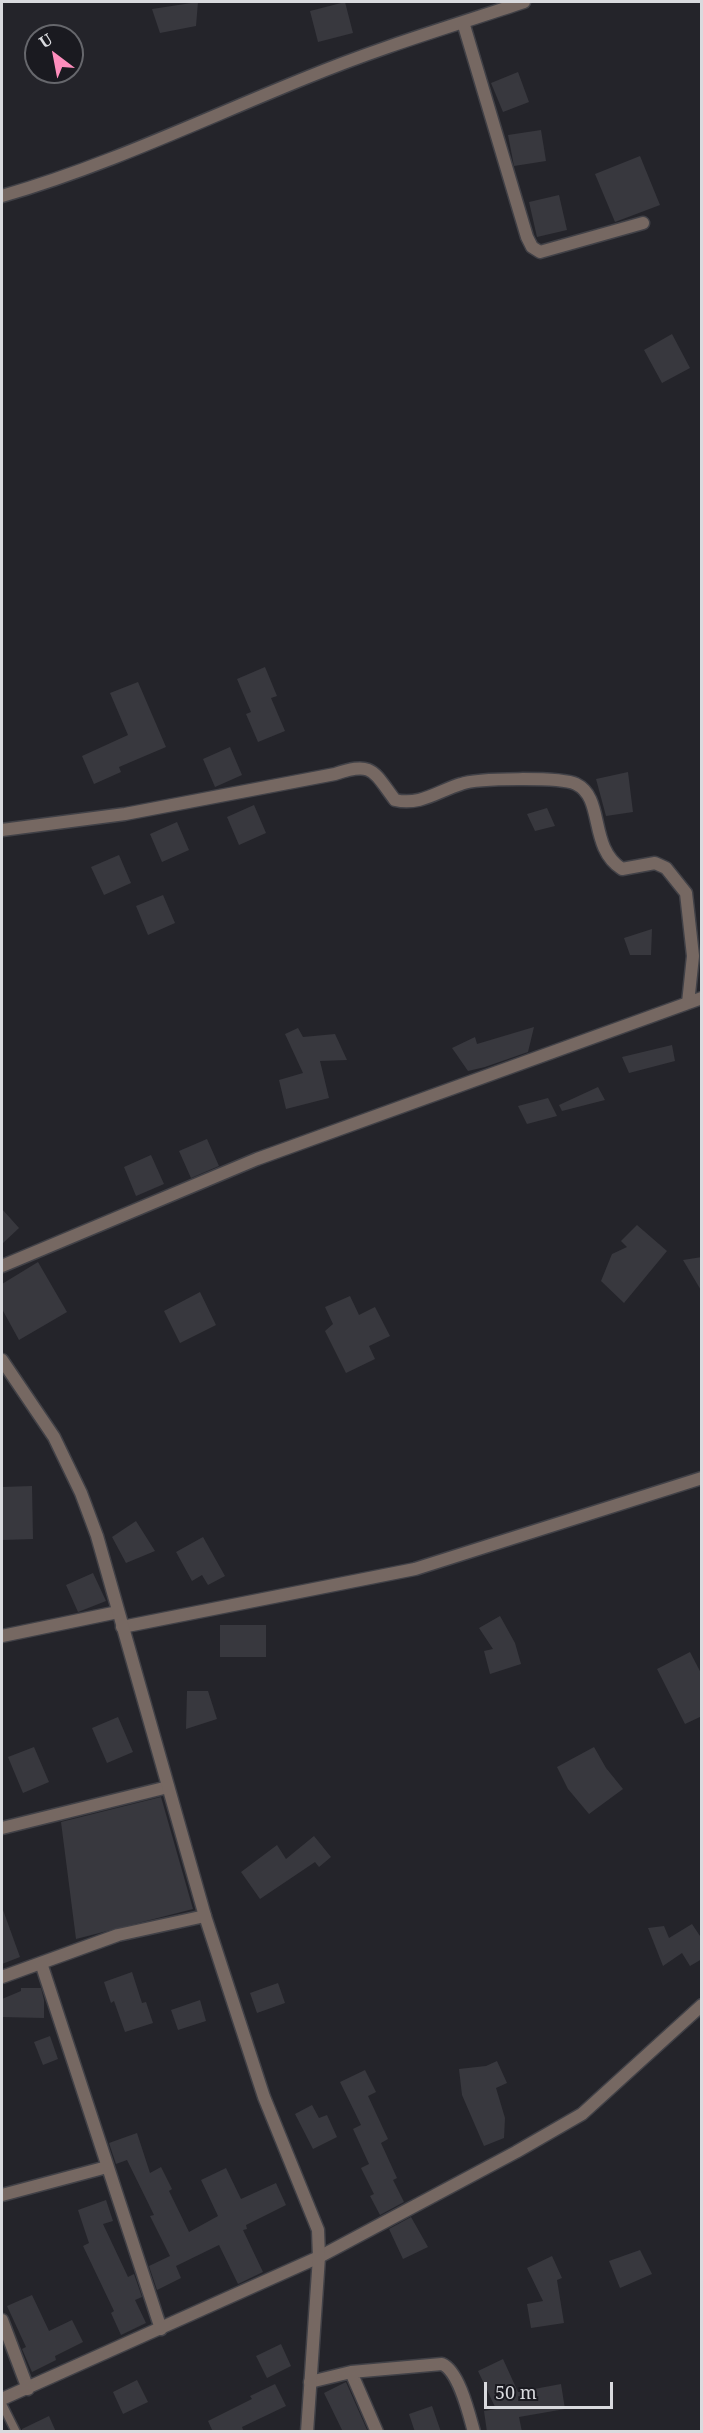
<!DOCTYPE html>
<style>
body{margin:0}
#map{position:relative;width:703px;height:2433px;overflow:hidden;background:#24242a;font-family:"Noto Serif",serif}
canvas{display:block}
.frame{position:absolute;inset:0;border:3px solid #d9dade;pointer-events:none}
.north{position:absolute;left:24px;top:24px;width:60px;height:60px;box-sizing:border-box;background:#1a1a20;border:2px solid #66676c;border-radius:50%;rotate:328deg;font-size:16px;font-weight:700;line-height:24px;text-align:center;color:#d9dade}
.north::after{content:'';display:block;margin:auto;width:21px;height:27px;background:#fe8ebd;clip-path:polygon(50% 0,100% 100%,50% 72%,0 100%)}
.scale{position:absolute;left:484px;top:2382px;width:129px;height:27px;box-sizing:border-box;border:3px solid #d9dade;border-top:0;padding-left:8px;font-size:18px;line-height:21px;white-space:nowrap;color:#d9dade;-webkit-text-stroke:4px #1a1a20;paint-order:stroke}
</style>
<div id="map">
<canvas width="703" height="2433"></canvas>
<div class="frame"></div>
<div class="north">U</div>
<div class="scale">50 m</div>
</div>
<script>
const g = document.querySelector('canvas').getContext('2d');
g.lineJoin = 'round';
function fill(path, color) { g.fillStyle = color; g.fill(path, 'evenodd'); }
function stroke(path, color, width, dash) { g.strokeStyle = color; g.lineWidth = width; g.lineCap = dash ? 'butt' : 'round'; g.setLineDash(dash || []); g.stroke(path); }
fill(new Path2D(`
 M198,2L196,26L160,33L152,9Z
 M345,2L353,33L318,42L310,11Z
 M518,72L529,102L503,112L491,83Z
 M541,130L546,161L514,166L508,135Z
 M640,156L660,205L615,222L595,174Z
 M559,195L567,230L537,237L529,202Z
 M672,334L690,368L662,383L644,350Z
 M265,667L277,696L271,698L285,731L258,742L246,714L251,712L237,679Z
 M138,682L166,747L119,767L121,772L94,784L82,756L128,735L110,693Z
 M230,747L242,775L215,787L203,759Z
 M628,772L633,812L606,816L596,779Z
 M254,805L266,833L239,845L227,817Z
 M547,808L555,826L535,831L527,814Z
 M177,822L189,850L162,862L150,834Z
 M119,855L131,883L104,895L91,867Z
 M163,895L175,923L148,935L136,906Z
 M652,929L651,955H630L624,938Z
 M534,1027L528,1052L485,1067L468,1071L452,1048L475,1037L477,1044Z
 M298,1028L303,1037L335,1034L347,1060L320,1061L329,1098L286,1109L279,1080L303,1073L285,1034Z
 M672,1045L675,1061L629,1073L622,1057Z
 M598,1087L605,1100L562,1111L559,1105Z
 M548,1098L557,1116L527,1124L518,1106Z
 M207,1139L219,1166L191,1178L179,1151Z
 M151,1155L164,1184L136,1196L124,1167Z
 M2,1209L19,1228L2,1244Z
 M637,1225L667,1251L624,1303L601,1281L612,1254L627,1247L621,1241Z
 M702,1257V1292L683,1260Z
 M38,1262L67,1312L19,1340L2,1309V1284Z
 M200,1292L216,1325L180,1343L164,1311Z
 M350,1296L359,1315L375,1307L390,1336L369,1346L375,1359L346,1373L325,1331L333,1324L325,1307Z
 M32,1486L33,1539L2,1540V1487Z
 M136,1521L155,1551L126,1563L112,1537Z
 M203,1537L225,1576L208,1585L202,1575L192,1581L176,1552Z
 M93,1573L106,1601L78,1612L66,1585Z
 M500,1616L515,1643L521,1664L490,1674L484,1651L493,1649L479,1628Z
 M220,1625H266V1657H220Z
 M690,1652L702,1675V1716L685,1724L657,1669Z
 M187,1691H208L217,1719L186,1729Z
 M118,1717L133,1752L107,1763L92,1728Z
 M34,1747L49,1782L23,1793L8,1757Z
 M594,1747L606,1768L623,1789L589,1814L568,1789L557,1767Z
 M161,1797L193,1909L76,1939L61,1822Z
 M314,1836L331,1857L319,1867L315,1862L260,1899L241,1872L277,1845L286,1859Z
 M3,1910L20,1957L2,1964V1911Z
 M692,1924L702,1939V1959L690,1966L682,1953L663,1966L648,1928L664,1926L669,1938Z
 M132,1972L142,2003L146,2002L153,2023L125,2032L114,2001L111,2003L104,1982Z
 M278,1983L285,2003L257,2013L250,1993Z
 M21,1988H41L44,2000V2018L2,2017V1999L21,1991Z
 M200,2000L206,2021L178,2030L171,2010Z
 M50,2036L58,2059L43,2065L34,2042Z
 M497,2061L507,2083L496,2088L505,2118L504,2138L484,2146L462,2095L459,2069L486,2066Z
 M365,2070L376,2092L368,2096L388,2139L381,2143L397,2178L393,2180L404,2202L380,2215L370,2196L374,2194L361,2168L369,2164L353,2129L361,2125L340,2082Z
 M312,2105L319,2118L327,2115L337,2137L313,2149L295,2114Z
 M137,2133L150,2173L161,2167L172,2189L169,2191L189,2232L218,2216L201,2180L226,2168L241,2199L276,2183L286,2205L246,2225L247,2229L243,2230L263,2272L238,2284L219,2245L176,2266L181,2278L157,2290L149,2266L170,2256L150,2216L154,2215L127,2160L116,2164L109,2143Z
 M106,2200L113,2221L103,2224L128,2277L134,2274L142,2297L135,2300L146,2323L121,2335L111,2313L114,2311L83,2246L89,2243L78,2210Z
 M411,2217L428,2247L403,2259L389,2229Z
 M640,2250L652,2274L620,2288L609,2261Z
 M552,2256L562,2278L557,2280L564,2323L531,2328L527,2304L543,2301L527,2268Z
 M32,2295L49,2331L72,2320L83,2342L55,2356L56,2360L32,2372L22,2349L26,2347L7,2306Z
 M281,2344L291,2366L267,2378L256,2356Z
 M503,2359L518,2392L561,2384L565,2409L519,2417L522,2432H487L484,2411L496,2409L478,2371Z
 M137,2380L148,2402L123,2414L113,2392Z
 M346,2382L368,2432H343L324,2393Z
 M275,2384L286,2406L242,2427L244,2432H213L208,2421L252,2399L250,2396Z
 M432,2406L441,2432H415L409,2414Z
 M49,2416L56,2432H22V2429Z`), '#38383e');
const service = new Path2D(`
 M2,2404L16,2432`);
const minor = new Path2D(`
 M463,22L527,237L532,247L540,252L643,223
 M2,196C107,166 206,118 308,77C378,48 452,26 524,2
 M2,830L125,814L335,774C373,761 373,771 395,800C420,806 438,791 461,784C477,778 561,777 576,784C605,798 588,847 622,869L655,863L666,868L686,893L693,956L688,1003
 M2,1266L257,1159L702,998
 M122,1627L415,1569L702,1478
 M2,1636L118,1612
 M2,1828L168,1787
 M41,1963L161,2329
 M2,1977L118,1935L205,1916
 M2,2195L107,2167
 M2,2320L28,2389
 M351,2372L377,2432
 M310,2382L351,2372L442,2364C459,2371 469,2414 474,2432
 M2,2399L319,2257L516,2152L582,2114L702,2005`);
const tertiary = new Path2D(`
 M2,1360L54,1437L81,1493L97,1536L205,1916L264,2097L318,2230L319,2257L307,2432`);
stroke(service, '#414147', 11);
stroke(minor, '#414147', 15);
stroke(tertiary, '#414147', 15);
stroke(service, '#766862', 8);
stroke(minor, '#766862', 12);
stroke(tertiary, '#766862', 12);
</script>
